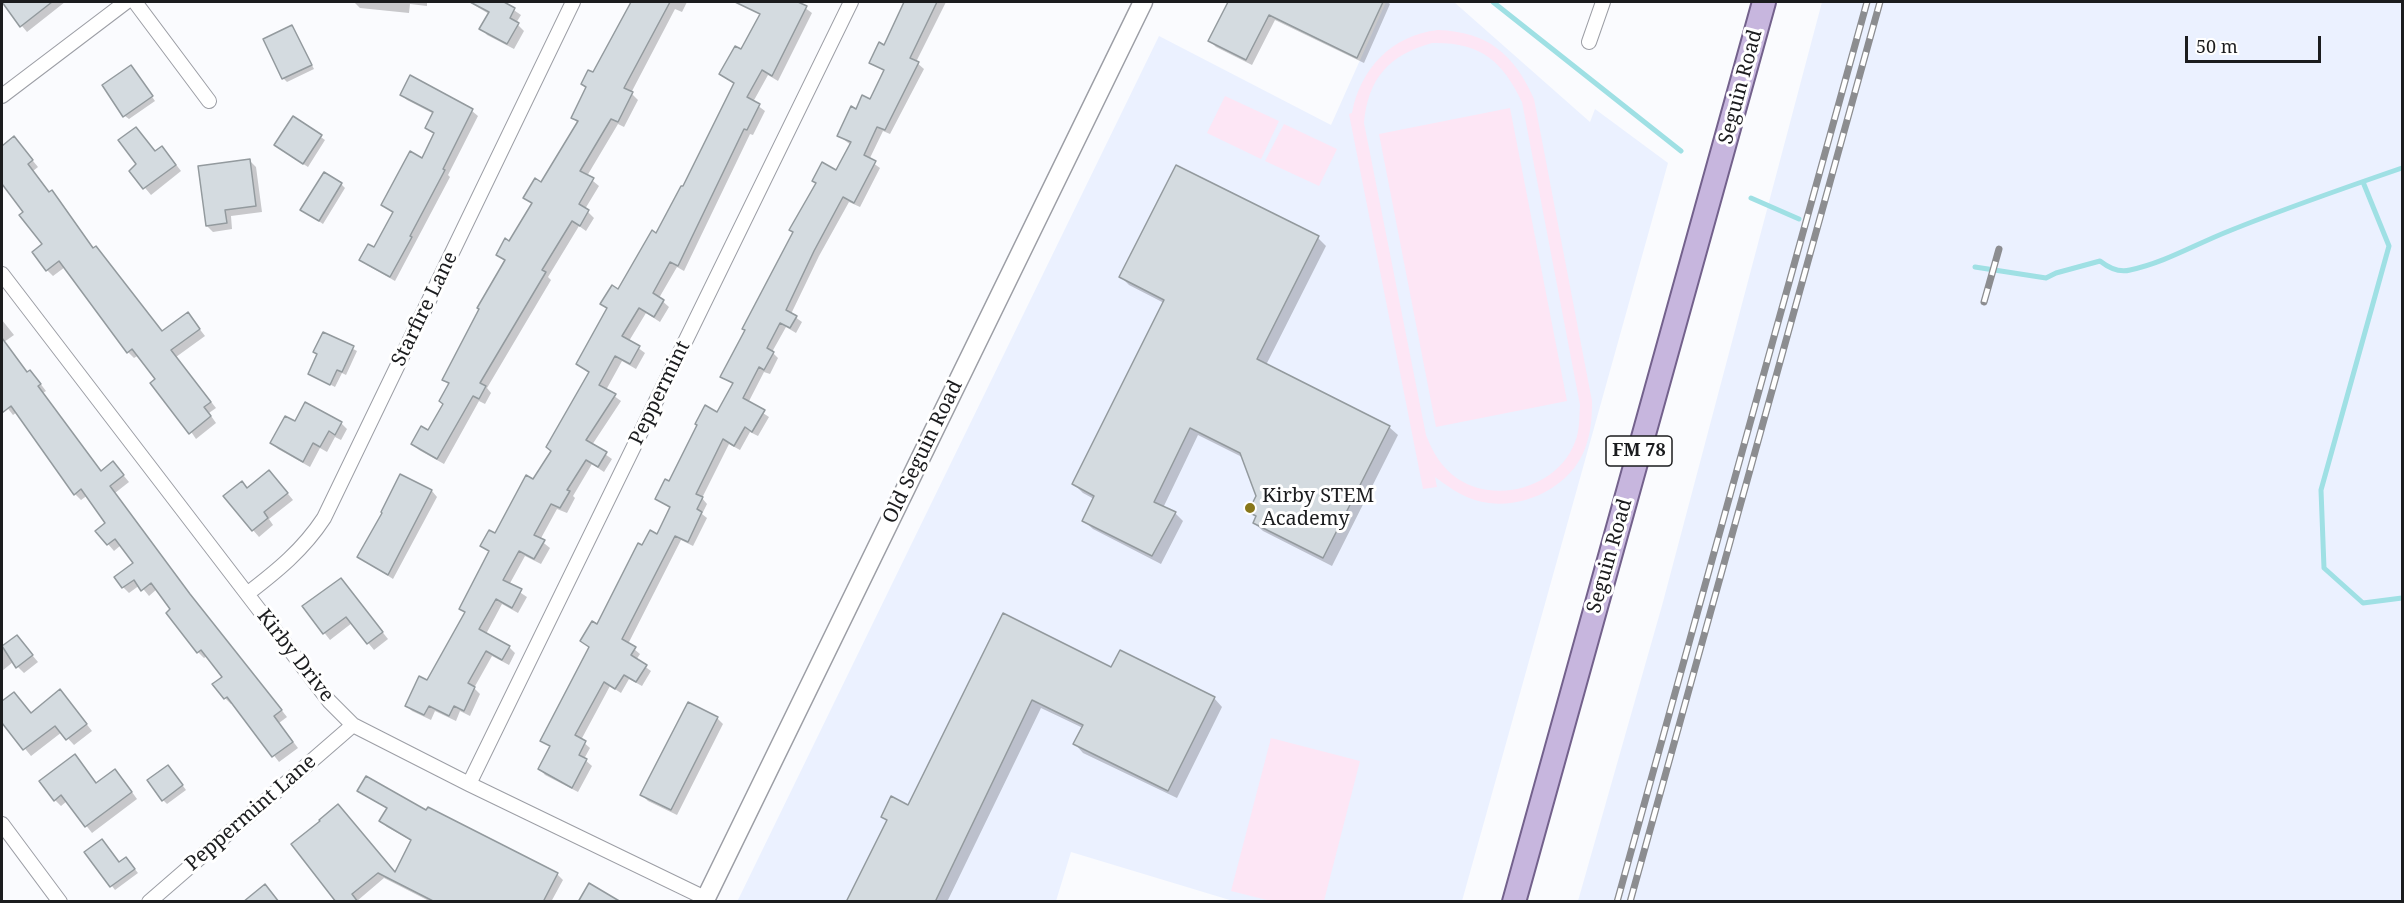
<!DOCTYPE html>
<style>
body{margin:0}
#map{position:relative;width:2404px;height:903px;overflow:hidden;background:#fafbfe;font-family:"Noto Serif",serif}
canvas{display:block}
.frame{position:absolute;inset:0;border:3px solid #1b1c1e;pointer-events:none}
.scale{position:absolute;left:2185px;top:36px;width:136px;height:27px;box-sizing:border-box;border:3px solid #1b1c1e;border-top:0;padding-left:8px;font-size:18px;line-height:21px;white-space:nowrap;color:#1b1c1e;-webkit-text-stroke:4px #fff;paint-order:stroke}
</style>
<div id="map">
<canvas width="2404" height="903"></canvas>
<div class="frame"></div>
<div class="scale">50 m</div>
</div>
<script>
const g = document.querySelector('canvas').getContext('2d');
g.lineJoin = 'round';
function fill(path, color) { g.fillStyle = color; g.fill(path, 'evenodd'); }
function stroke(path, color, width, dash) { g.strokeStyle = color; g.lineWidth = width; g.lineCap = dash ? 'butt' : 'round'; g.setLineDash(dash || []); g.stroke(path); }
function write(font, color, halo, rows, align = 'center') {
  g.font = font + ' "Noto Serif",serif'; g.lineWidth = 6; g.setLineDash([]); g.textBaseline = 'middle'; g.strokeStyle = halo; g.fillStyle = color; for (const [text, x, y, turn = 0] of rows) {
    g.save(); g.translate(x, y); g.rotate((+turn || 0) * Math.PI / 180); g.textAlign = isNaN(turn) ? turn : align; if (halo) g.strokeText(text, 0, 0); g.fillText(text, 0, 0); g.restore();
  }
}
fill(new Path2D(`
 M1386,2H1454L1590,122L1595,109L1668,163L1462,901H1233L1071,852L1056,901L737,902L1159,36L1331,125Z
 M1822,2H2402V901H1578L1663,602Z`), '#ebf1ff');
fill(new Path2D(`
 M1438,30C1488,32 1514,54 1534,99L1592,401C1592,419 1591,434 1584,451C1570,486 1526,508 1489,503C1468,501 1451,489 1435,477L1437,487L1423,489L1349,114L1352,113C1360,69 1392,35 1438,30ZM1432,43C1480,42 1502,60 1522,102L1580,405C1579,417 1580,430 1575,442C1559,486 1498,505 1458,479C1442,468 1433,453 1426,435L1364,123C1368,78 1389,55 1432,43Z
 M1225,96L1279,121L1261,159L1207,133Z
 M1510,108L1567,401L1436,427L1379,134Z
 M1284,124L1337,149L1319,186L1265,161Z
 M1271,738L1360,761L1324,901H1271L1231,891Z`), '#fde6f5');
fill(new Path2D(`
 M2,2H65L27,32Z
 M354,2H427V6L410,4L409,13L360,8Z
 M469,2H502L521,15L516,23L524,31L514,49L487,35L481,28L489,14Z
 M633,2H687L682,12L675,9L631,93L638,100L624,127L618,124L587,176L599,186L585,209L594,218L586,231L579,226L548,277L551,280L487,388L491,393L485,404L479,401L444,464L419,450L413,443L428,432L444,405L449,385L444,379L506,262L497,255L510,243L533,205L525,197L542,184L578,123L573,118L587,89L582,84L594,74Z
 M761,2H797L812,13L778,81L768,75L753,102L765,111L753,135L750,134L684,271L677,267L659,298L669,307L660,322L646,313L629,341L645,353L636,369L622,361L606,390L621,401L592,445L612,459L604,472L592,464L573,496L575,498L567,513L557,509L540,540L550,548L541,564L525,556L509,585L527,597L518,613L502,604L486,634L509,647L515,653L509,665L492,656L474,688L480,694L470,716L460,711L456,721L435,711L431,720L412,711L406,705L428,682L466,614L461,609L490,552L482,545L495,535L552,452L590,374L578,364L608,310L602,304L618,291L657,235L683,188L735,84L721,74L741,51L761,15L757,11Z
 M907,2H946L916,62L924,69L890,134L883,131L869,160L880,168L860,207L849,202L819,256L791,314L802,322L796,333L786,327L772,352L778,358L770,374L764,372L748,403L769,417L758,436L750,432L740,450L729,444L702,498L707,504L702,514L707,518L693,546L681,540L628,644L640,654L636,660L651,671L642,686L629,679L621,693L610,686L581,740L590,748L584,759L592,766L578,792L545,775L540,769L551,748L542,740L590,648L582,641L597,626L643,547L658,536L671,509L657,499L718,414L734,385L722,377L851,145L839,136L857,111L870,100L885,72L871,62L884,47Z
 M1230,2H1286L1326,21L1335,2H1387L1390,4L1364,63L1275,20L1252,65L1216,47L1210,41Z
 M292,26L314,69L287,82L283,78Z
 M134,71L155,101L129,119L125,116Z
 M411,77L472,111L478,116L448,175L450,177L395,281L367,265L361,260L374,249L394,214L383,205L423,160L435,135L427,128L434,114L407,100L402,95Z
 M294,118L325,140L308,167L280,149Z
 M14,138L38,167L33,171L50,193L52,192L58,198L94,249L162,333L188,314L205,336L176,357L216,408L209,413L216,423L196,439L139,355L134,358L128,352L65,267L53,276L47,270L44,245L25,212L2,181V148Z
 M155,153L168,154L181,171L151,195L131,171Z
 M249,160L256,167L262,212L231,216L232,229L213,232L207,226Z
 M341,184L345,188L323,224L302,210Z
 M1318,238L1326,246L1266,365L1389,427L1398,435L1332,566L1263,531L1254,523L1257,518L1250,511L1258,496L1244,458L1198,435L1163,508L1175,513L1183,521L1161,564L1093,529L1084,521L1094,499L1083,493L1074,484L1164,303L1129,285L1121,277Z
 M2,320L14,335L4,342L27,374L36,378L46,391L43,393L102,472L119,470L129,482L115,493L196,602L287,717L279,723L298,748L279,762L233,702L231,704L225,698L224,677L207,656L204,658L198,652L168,613L172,610L157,589L149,596L140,585L129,593L123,587L135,563L121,545L114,551L108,544L97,531L107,523L88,495L81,500L75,494L17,412L13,415L2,401Z
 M324,334L357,351L346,375L342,373L335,387L310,374L318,355Z
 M295,423H341L347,429L341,440L335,437L327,452L320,448L310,467L278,449L272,443Z
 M401,476L432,491L437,497L393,579L359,557L384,513Z
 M275,478L293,500L269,519L273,525L259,537L253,530L248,489Z
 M341,580L388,639L374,650L352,623L330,640L304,607Z
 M1003,615L1112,669L1214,698L1222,707L1177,798L1083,753L1075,744L1083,728L1041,708L947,902H848L888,822L882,817L909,807Z
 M17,637L38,662L24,673L13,662L2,671V648Z
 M14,694L31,714L66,698L92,731L74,745L62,732L31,756L2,720V703Z
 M717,718L723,724L677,815L648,801L642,795Z
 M81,762L97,784L121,777L137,799L92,833L67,801L61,806L55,800Z
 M172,771L186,790L167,804L163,800Z
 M359,791L427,812L557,874L563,880L551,902H431L384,878L357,901L293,844L395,874L412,841L387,827L381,821L388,809Z
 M86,852L120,864L130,863L138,873L115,890Z`), '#0003');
stroke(new Path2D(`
 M1493,2L1681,151
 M2363,182L2389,246L2321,490L2324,568L2363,603L2402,598
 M1751,198L1799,219
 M1975,267L2046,278L2056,273L2100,261C2109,268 2119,273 2130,270C2164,263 2196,244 2229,231C2286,208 2344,188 2402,168`), '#9fe0e4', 5);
const building = new Path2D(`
 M2,2H52L20,27Z
 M470,2H504L515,8L510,18L519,23L507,44L479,29L489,12Z
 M631,2H670L624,88L633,92L618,122L611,119L580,171L594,178L579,204L589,210L580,226L572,221L542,270L546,272L480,383L486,386L479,399L473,396L437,459L411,444L421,426L428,430L443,404L439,401L449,383L442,380L479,309L477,308L505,260L496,255L505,238L509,241L532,203L523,198L535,178L541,182L578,121L571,118L586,87L581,84L588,70L593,72Z
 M735,2H798L807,6L772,76L762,70L747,97L760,104L747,130L744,129L678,266L670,262L653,293L664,300L654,317L639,308L622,336L640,346L630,364L615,356L599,385L616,394L586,440L607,452L598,467L586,460L567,490L570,491L560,508L551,504L534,535L545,540L534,559L519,551L503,580L522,589L512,608L496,599L479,629L510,646L502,660L486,651L468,683L475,687L464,711L454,706L449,716L429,706L424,715L405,706L419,676L427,680L465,612L459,609L489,551L480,546L489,530L495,533L526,475L533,479L551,451L546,447L589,372L576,364L607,308L600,304L612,285L618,289L652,230L656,233L681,186H683L734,83L719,74L735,46L741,49L760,14Z
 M904,2H937L910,58L919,62L885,130L877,127L864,155L876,161L854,203L843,197L814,251L786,310L797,316L790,328L780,323L767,348L774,352L764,370L759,367L743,398L765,410L752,432L745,427L734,446L723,439L696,494L703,497L697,509L702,512L688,542L675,536L622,639L636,647L631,655L647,665L636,682L624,675L615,689L604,682L575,735L586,741L579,755L587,759L572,788L538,769L550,746L540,741L589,647L580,641L592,621L597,624L638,543L642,545L650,530L657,534L670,507L655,499L665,479L669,481L697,425L695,424L705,405L717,412L733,383L720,377L745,330L742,329L793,232L789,230L816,183L812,181L822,162L836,170L851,142L837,136L851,106L856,109L862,95L870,99L884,70L869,63L879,42L884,45Z
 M1228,2H1383L1357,58L1269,15L1246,60L1208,41Z
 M292,25L312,65L282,79L263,39Z
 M131,65L153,96L123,117L102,85Z
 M410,75L473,109L443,169L445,170L410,236L412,237L390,277L359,260L368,244L374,247L393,212L381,205L410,151L422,158L434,133L425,128L433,112L400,95Z
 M293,116L322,135L303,164L274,145Z
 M136,127L155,151L162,146L176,165L143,189L129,171L136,164L118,140Z
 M14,136L33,160L28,164L49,192L52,190L93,248L96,246L162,331L188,312L200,329L171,350L211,402L204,407L211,416L189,434L150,383L155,379L132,349L127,353L59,261L46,271L32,252L42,244L19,215L23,212L2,184V146Z
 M250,159L256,206L225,210L227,223L206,226L198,166Z
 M1176,165L1319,236L1257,359L1390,426L1323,558L1253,523L1256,516L1248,512L1256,496L1240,453L1190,428L1154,502L1176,512L1152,556L1082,521L1094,496L1072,484L1164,300L1119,277Z
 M324,172L342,183L319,221L300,210Z
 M323,332L354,346L342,372L337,370L330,385L308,374L317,354L313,352Z
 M2,338L27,372L30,370L41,384L38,386L101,471L113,461L124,475L110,486L190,594L282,710L274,716L293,742L272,757L227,697L224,699L212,684L222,677L201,650L197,653L166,613L170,609L151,583L141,591L134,580L122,588L114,577L133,563L115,539L107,545L95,531L105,523L81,489L74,495L11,406L2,413Z
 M305,402L342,422L335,435L329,431L320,447L313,443L303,462L270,443L285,416L295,421Z
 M269,470L288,493L264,512L268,518L252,531L223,496L242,481L247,488Z
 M400,474L432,490L388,575L357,557L382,513L381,512Z
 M341,578L383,632L367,644L346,617L323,634L302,606Z
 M1003,613L1111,667L1120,650L1215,697L1168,791L1073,744L1083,725L1032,700L935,902H846L887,820L881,817L891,796L908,805Z
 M17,635L33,655L16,668L2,646Z
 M60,689L87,724L66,740L55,726L23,750L2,723V701L14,692L31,713Z
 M688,702L718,717L671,810L640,795Z
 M75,754L96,783L115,769L132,792L85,827L61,795L54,801L39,781Z
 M168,765L183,785L162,801L147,780Z
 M366,776L426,810L428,807L558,873L543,902H435L378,873L352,894L358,902H336L291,844L320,821L319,820L338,804L395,872L411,840L379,821L387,808L357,791Z
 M102,839L119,862L126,857L135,869L110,887L84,852Z
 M589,883L621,902H578Z
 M265,884L279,902H243Z`);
fill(building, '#d4dbe0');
stroke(building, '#939a9e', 1.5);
const minor = new Path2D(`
 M135,2L209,101
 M1589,42L1603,2
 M2,96L126,2
 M2,274L329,701L353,725L469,784L705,898
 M247,594C277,571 303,550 324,518L573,2
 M469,784L851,2
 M2,824L60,902
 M149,902L353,725`);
const tertiary = new Path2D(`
 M704,902L1143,2`);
const primary = new Path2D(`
 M1514,902L1764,2`);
stroke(minor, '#9c9ea5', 16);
stroke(tertiary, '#9c9ea5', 21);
stroke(primary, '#73618c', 26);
stroke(minor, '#fff', 14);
stroke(tertiary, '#fff', 18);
stroke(primary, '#c7b6de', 22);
const rail = new Path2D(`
 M1984,302L1999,249
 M1617,902L1867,2
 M1630,902L1880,2`);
stroke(rail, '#8c8d90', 7);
stroke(rail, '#fff', 4.5, [14]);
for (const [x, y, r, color] of [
 [1250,508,6,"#88771a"]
]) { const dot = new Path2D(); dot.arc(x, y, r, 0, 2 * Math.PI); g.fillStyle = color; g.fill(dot); stroke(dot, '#fff', 2); }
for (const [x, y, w] of [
 [1639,451,66]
]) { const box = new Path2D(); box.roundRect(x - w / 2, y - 15, w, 30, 4.5); g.fillStyle = '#fff'; g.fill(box); stroke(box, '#1b1c1e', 1.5); }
write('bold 18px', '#1b1c1e', null, [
 ["FM 78",1639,451]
]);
write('20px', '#1b1c1e', '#fff', [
 ["Seguin Road",1741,87,-75],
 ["Starfire Lane",425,309,-64],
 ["Peppermint",660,393,-64],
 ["Old Seguin Road",923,452,-64],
 ["Seguin Road",1610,556,-74],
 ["Kirby Drive",295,656,52],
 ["Peppermint Lane",251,813,-41]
]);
write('20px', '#1b1c1e', '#fff', [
 ["Kirby STEM",1262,496],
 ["Academy",1262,519]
], 'left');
</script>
